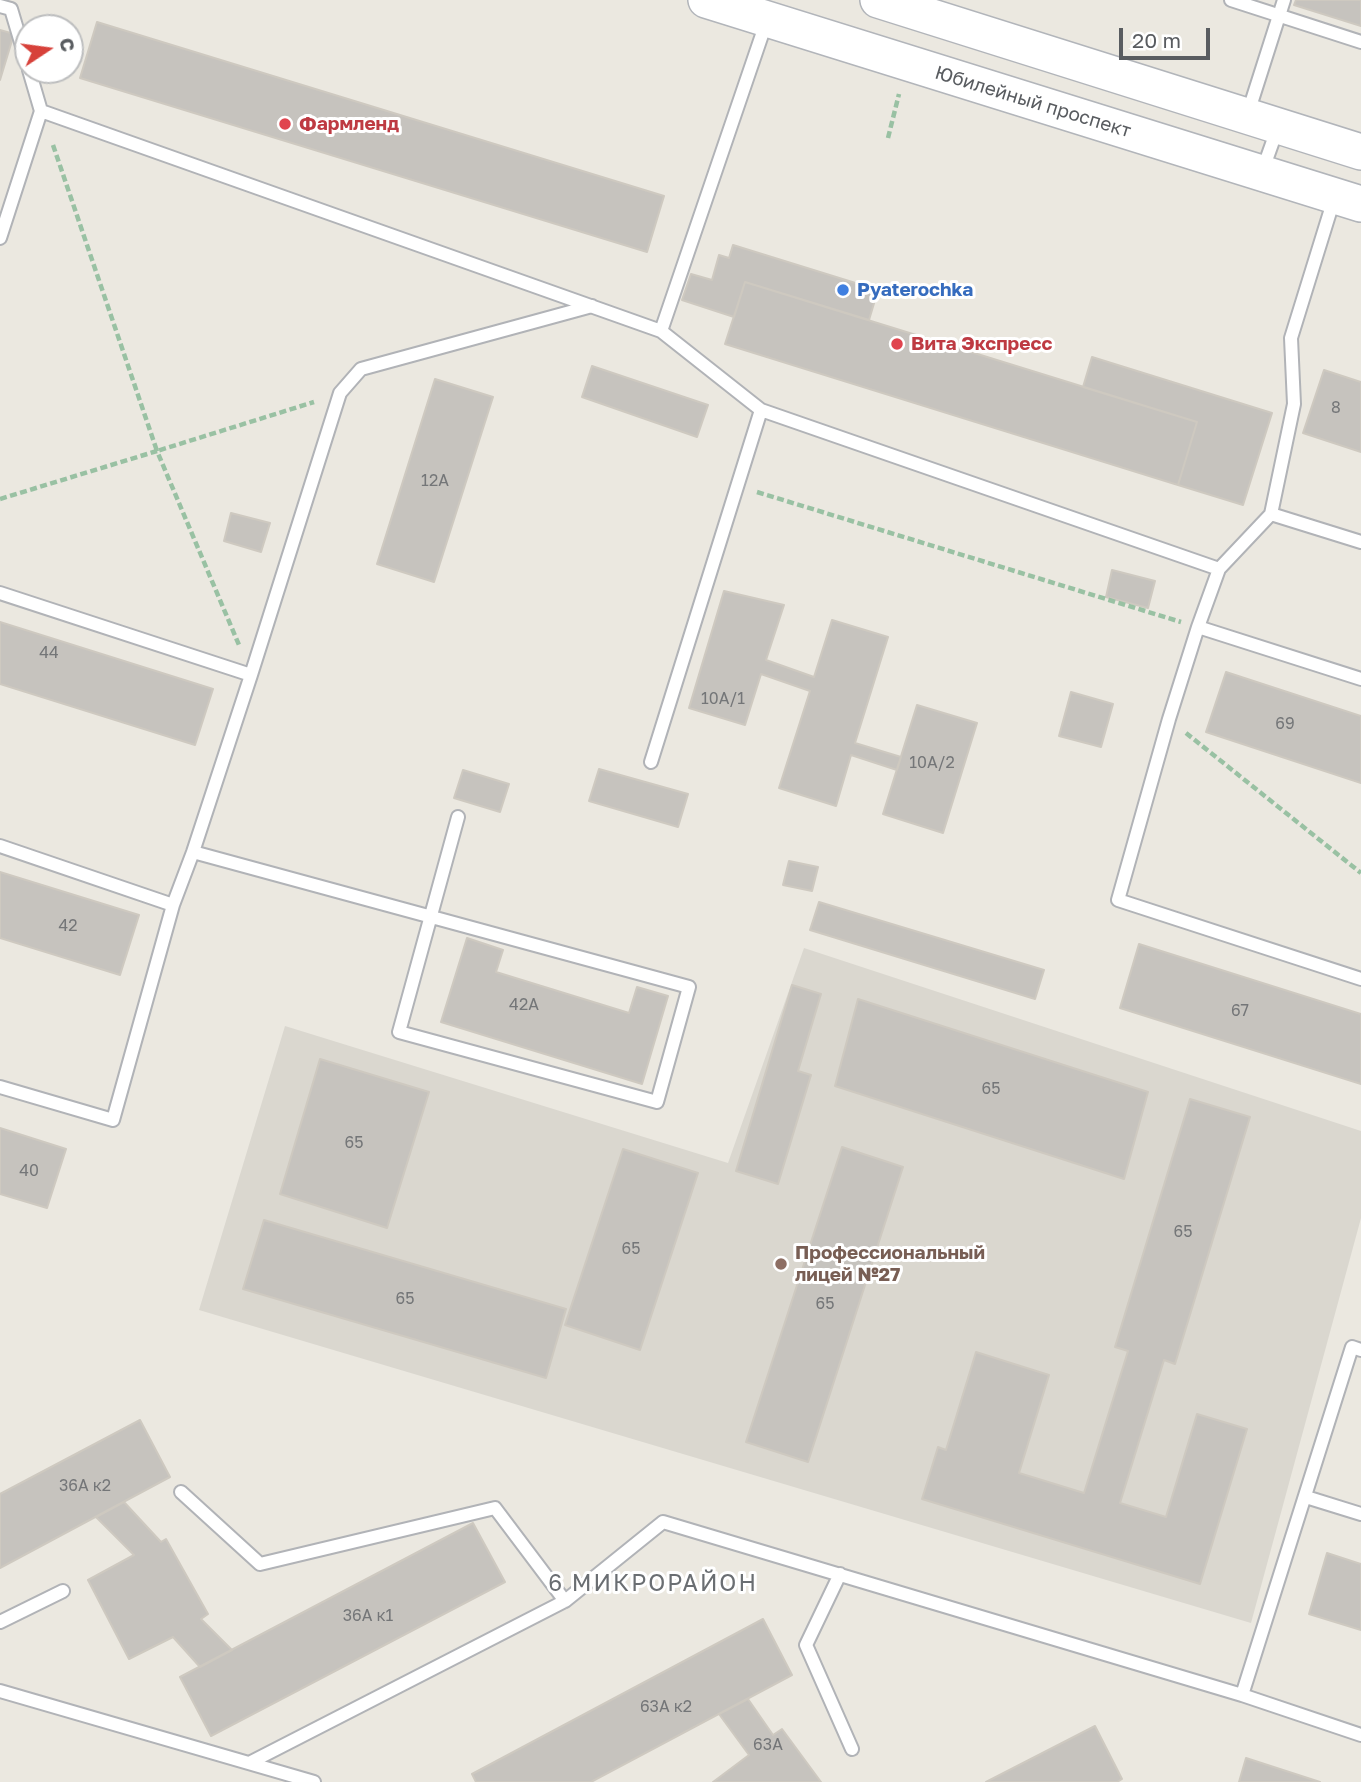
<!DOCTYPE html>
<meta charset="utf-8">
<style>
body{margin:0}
#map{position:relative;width:1361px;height:1782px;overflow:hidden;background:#ebe8e0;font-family:"Golos Text",sans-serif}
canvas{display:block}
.north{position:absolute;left:14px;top:14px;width:70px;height:70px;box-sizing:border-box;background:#fff;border:2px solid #bdbebf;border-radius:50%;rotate:77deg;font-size:19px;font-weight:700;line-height:28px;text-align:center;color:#595c60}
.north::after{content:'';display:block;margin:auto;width:24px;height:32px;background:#d7413a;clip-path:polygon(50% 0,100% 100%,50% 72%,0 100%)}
.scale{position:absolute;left:1119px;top:28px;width:91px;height:32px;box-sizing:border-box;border:4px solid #595c60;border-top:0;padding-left:9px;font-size:21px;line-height:24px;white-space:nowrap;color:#595c60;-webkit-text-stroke:5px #fff;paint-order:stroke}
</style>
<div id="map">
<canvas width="1361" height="1782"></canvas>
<div class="north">С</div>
<div class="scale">20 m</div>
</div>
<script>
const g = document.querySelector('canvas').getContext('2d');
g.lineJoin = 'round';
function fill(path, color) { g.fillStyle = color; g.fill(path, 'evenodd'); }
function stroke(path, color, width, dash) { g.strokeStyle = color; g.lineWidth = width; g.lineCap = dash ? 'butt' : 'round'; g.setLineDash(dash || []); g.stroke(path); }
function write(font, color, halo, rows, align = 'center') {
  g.font = font + ' "Golos Text",sans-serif'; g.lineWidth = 6; g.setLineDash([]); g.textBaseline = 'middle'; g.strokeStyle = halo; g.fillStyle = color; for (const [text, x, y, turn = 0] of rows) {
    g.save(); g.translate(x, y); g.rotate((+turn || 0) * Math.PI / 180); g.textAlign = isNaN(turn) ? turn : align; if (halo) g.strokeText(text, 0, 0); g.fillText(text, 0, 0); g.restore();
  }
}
fill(new Path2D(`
 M804,948L1361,1131V1218L1251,1623L199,1310L285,1026L728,1163Z`), '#dad7cf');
const building = new Path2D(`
 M1296,0H1361V26L1294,5Z
 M97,22L664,196L647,252L80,78Z
 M0,30L14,34L0,80Z
 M733,245L878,290L869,320L745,282L734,317L682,300L691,274L712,280L719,255L729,258Z
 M745,282L1197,422L1178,485L725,344Z
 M1092,357L1272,413L1243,505L1178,485L1197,422L1083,387Z
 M592,366L708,405L697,437L582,397Z
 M1324,370L1361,382V452L1303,433Z
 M435,379L493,397L434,582L377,564Z
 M231,513L270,523L261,552L224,541Z
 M1112,570L1155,581L1148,608L1106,597Z
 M724,591L784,605L766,660L814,677L832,620L888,637L855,743L901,757L897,770L851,755L836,806L779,788L810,691L761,674L745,725L689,708Z
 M0,622L213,689L195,745L0,684Z
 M1226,672L1361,716V783L1206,732Z
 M1071,692L1113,704L1101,747L1059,736Z
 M917,705L977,723L943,833L883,814Z
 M599,769L688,794L678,827L589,801Z
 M463,770L509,784L500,812L454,798Z
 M789,861L818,867L812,891L783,885Z
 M0,872L139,915L120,975L0,938Z
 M819,902L1044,970L1035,999L810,930Z
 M467,938L503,950L496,972L629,1013L637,987L668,996L642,1084L441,1022Z
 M1139,944L1361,1014V1084L1120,1008Z
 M792,985L821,994L798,1071L811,1075L778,1184L736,1171Z
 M858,999L1148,1092L1124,1179L835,1086Z
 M320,1059L429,1092L387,1228L280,1194Z
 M1190,1099L1250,1117L1175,1364L1164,1360L1120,1503L1166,1517L1197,1414L1247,1429L1200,1584L922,1499L938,1447L946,1450L976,1352L1049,1375L1019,1473L1084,1493L1128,1351L1115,1347Z
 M0,1128L66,1149L47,1208L0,1194Z
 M842,1147L903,1167L808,1462L746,1442Z
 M623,1149L698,1173L640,1350L565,1325Z
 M264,1220L566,1309L546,1378L243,1289Z
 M140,1420L170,1477L0,1568V1494Z
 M124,1502L161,1542L166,1539L208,1614L201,1619L232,1650L200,1667L173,1637L129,1659L88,1580L134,1555L96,1517Z
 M473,1523L505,1582L211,1736L180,1677Z
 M1327,1553L1361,1564V1630L1309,1614Z
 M763,1619L792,1675L591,1782H476L472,1774Z
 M748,1699L773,1735L782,1729L821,1782H713L749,1755L719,1714Z
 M1095,1726L1122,1779L1117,1782H986Z
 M1246,1758L1320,1782H1239Z`);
fill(building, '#c6c3be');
stroke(building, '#cec9c0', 2);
const lane = new Path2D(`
 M1231,0L1361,42
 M0,6L11,9L28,66
 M766,23L661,331L761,410L1219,569
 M29,70L41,111L661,331
 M1248,113L1284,0
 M1263,169L1278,127
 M1334,199L1291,338L1294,404L1271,514L1361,542
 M0,238L41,111
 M1271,514L1219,569L1198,627L1169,719L1118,900L1361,979
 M0,593L251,675
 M1198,627L1361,679
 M651,762L761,410
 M0,846L173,905
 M193,852L689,987L657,1102L399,1032L458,817
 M0,1087L113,1120L173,905L193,852L251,675L340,393L361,369L592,306
 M181,1492L260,1564L495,1508L565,1601
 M1306,1497L1361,1514
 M840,1574L806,1645L852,1749
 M0,1622L63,1591
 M0,1691L314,1782
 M1242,1695L1352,1347L1361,1350
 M251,1762L565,1601L663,1522L1242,1695L1361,1735`);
const secondary = new Path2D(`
 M706,0L1361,204
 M878,0L1361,152`);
stroke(lane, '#b1b3b7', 16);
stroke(secondary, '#b2b5ba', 38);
stroke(new Path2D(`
 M888,138L899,94
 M53,145L157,451L314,402
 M757,492L1181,622
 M0,499L157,451L239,645
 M1186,733L1361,873`), '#99c1a3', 4.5, [7, 3.5]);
stroke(lane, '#fff', 12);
stroke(secondary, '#fff', 35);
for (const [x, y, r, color] of [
 [285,124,7,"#e0444e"],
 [843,290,7,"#3f7fe0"],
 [897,344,7,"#e0444e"],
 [781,1264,7,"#8d6e63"]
]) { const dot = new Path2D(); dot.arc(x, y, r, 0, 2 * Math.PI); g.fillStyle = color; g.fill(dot); stroke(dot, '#fff', 2.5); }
write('16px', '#747678', null, [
 ["8",1336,408],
 ["12А",435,481],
 ["44",49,653],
 ["10А/1",723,699],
 ["69",1285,724],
 ["10А/2",932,763],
 ["42",68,926],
 ["42А",524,1005],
 ["67",1240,1011],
 ["65",991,1089],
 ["65",354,1143],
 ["40",29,1171],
 ["65",1183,1232],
 ["65",631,1249],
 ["65",405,1299],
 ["65",825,1304],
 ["36А к2",85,1486],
 ["36А к1",368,1616],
 ["63А к2",666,1707],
 ["63А",768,1745]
]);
write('19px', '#595c60', '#fff', [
 ["Юбилейный проспект",1033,102,17]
]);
write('bold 19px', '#be3a42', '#fff', [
 ["Фармленд",299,124],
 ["Вита Экспресс",911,344]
], 'left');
write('bold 19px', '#366cbe', '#fff', [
 ["Pyaterochka",857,290]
], 'left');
write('bold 19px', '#785e54', '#fff', [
 ["Профессиональный",795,1253],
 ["лицей №27",795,1275]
], 'left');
g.letterSpacing = '2px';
write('23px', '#6a6e72', '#fff', [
 ["6 МИКРОРАЙОН",653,1584]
]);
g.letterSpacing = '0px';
</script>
